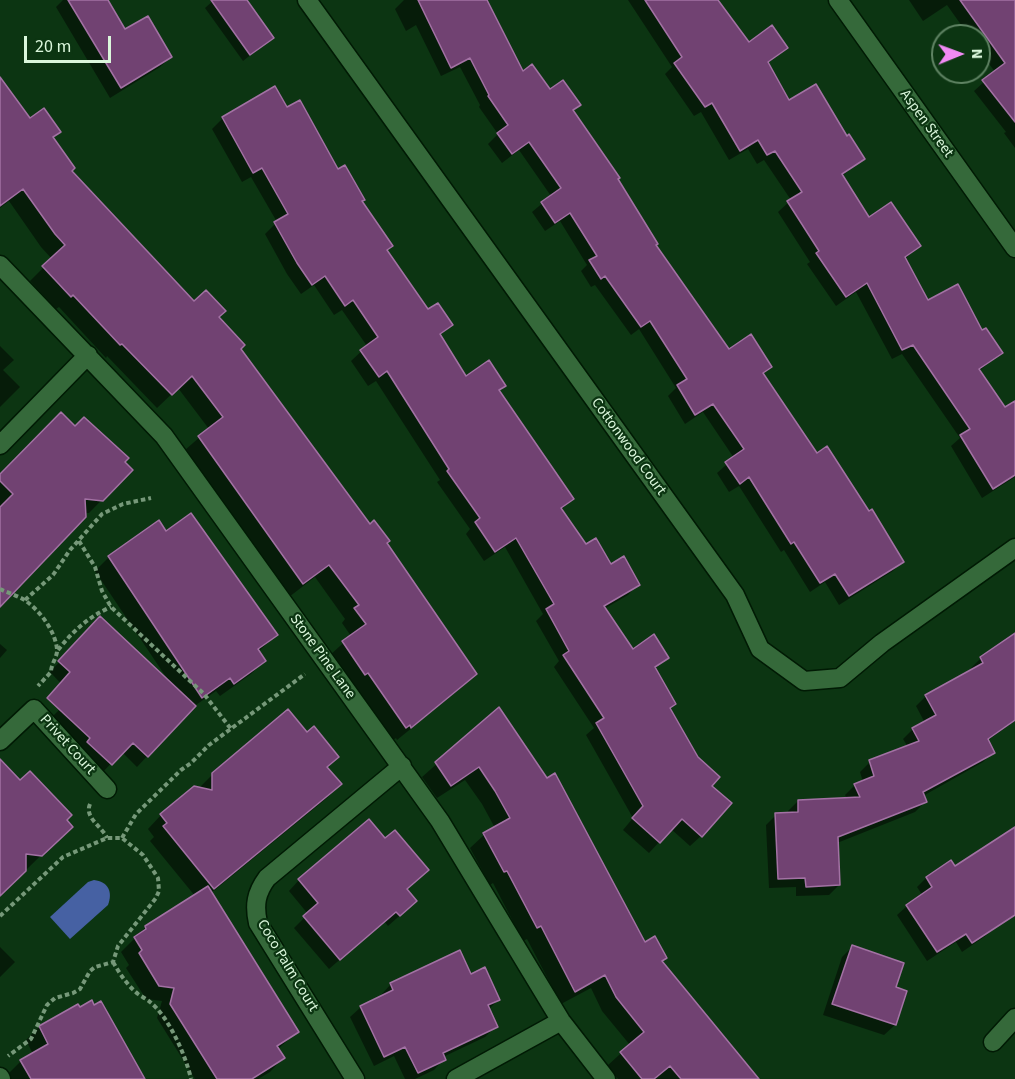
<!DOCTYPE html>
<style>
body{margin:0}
#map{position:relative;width:1015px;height:1079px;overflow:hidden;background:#0c3512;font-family:"Source Sans 3",sans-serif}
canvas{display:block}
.north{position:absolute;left:931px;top:24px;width:60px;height:60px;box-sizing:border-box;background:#0c3512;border:2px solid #5f8363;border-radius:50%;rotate:89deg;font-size:16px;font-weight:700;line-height:24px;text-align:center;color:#dbf7dc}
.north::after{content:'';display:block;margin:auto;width:21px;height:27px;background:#f18af4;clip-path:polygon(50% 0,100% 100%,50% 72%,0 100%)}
.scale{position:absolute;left:24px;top:36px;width:87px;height:27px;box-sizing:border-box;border:3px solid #dbf7dc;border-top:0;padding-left:8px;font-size:18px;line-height:21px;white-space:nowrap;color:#dbf7dc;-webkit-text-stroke:4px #0c3512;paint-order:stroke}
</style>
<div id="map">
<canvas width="1015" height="1079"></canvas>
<div class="north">N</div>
<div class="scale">20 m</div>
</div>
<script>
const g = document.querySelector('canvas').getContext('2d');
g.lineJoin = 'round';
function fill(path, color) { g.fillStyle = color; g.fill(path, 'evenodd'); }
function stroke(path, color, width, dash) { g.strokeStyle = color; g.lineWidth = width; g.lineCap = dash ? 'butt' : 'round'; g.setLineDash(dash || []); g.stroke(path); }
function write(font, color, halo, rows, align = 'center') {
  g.font = font + ' "Source Sans 3",sans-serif'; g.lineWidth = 4.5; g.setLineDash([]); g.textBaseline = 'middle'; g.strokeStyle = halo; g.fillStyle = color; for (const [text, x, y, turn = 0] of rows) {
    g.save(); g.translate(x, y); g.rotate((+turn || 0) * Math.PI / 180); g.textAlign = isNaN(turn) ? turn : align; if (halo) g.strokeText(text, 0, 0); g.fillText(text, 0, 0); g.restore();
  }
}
fill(new Path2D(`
 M94,880C108,882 113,891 108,905L70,939L50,917L88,882Z`), '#4661a3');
fill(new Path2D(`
 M63,0H106L125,31L171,57L160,67L110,98L56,7Z
 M214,0H245L272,38L243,61L205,8Z
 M404,0H473L522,73L549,91L579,105L572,111L617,179L654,245L728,351L770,367L762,375L816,455L902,561L893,571L839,605L825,582L810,592L784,550L781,552L739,486L729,492L717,473L734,458L703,412L685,424L668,396L676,388L639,329L631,335L595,285L591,287L581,271L587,265L560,221L545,231L532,212L551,196L519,150L502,163L488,144L498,134L479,107L480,105L460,67L441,76L416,25L406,31L395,9Z
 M628,0H716L788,102L846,138L863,159L842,176L869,219L919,246L905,259L928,302L981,333L1001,353L979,371L1005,409L1015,403V477L982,498L951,446L960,438L902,354L892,359L856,292L836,306L807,264L810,262L778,212L791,200L764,160L757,164L748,149L729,160L701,112L694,116L665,74L672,67Z
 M909,0H1008L1015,9V148L1004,133L1006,132L974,91L995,72L979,50V36H969L947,5L923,21Z
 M0,79L30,120L59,132L52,139L70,171L194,303L217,317L369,526L386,543L475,674L461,688L397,740L396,738L392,741L354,685L351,688L329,656L351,636L342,623L345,619L315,577L289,597L185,450L209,429L178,388L157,408L107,356L106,358L59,307L56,309L30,281L52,259L41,247L9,201L0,208Z
 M287,109L361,202L391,246L386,251L427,311L451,325L439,336L465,378L504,386L498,392L572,499L561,510L585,546L611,566L638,584L628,595L604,609L632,651L667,657L655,669L675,704L669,709L710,786L701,836L690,846L671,829L649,853L623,830L633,818L586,735L594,728L554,667L559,661L536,621L543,614L505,547L484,561L466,534L470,529L437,482L440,480L376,381L368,386L351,361L367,346L342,310L334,315L314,285L301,294L287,274L265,234L277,222L251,177L242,182L212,129L223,118Z
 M0,346L14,360L3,370L20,387L0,407Z
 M75,428L131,470L89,513H84L0,606V476Z
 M165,533L276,635L258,652L264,661L251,674L220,696L216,691L193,707L137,767L122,752L101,774L49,720L73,696L50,672L90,629L168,680L95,571L109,557Z
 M1015,635V721L987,741L993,752L983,762L923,796L925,802L915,812L837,843L839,885L829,895L796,896V887L769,888L766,825L776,815L789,814L788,811L798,801L847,799L845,795L855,785L863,782L860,772L870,762L908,747L903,739L913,729L925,723L916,706L926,696L972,670L971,668L981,658Z
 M0,644L7,650L0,658Z
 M499,709L644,944L665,958L661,962L757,1079H698L693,1072L680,1079H618L607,1066L630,1045L602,1011L591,988L561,1004L527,939L523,941L493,883L490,885L470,848L484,835L495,828L482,804L465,780L437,798L422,777Z
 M0,767L71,826L27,869L25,868L0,895Z
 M326,768L340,784L327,798L211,893L297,1032L278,1049L283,1058L270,1072L258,1079H195L157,1018L162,1001L146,999L126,968L129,965L121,952L146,927L195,896L150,841L154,837L148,829L161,815L199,788L213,774Z
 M1015,829V912L984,937L962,952L956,942L927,961L897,915L907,906L923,896L917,887L926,878L951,862L955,868Z
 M385,840L427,870L406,890L405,911L388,926L384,921L329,969L294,928L308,914L289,891L299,880Z
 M0,947L15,962L0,977Z
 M852,947L894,988L905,992L895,1025L884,1035L823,1015L842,957Z
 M470,976L498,1000L488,1010L496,1026L485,1037L443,1057L444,1059L434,1070L415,1079H405L394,1056L374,1066L350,1017L361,1007L382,997L381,995L391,984Z
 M39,1027L143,1079H10L7,1075L21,1061L33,1054L26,1040Z`), '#0007');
const building = new Path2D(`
 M68,0H108L125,29L148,16L172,57L121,88Z
 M211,0H247L274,38L250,55Z
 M418,0H487L523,71L532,64L550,89L563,80L581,105L573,110L620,178L618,179L658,244L656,245L729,349L751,334L772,367L763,373L817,453L827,446L869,511L872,509L904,562L849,596L835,574L820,583L794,542L791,544L749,477L740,484L725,462L744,449L713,404L695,415L677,385L687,379L650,321L641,327L605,276L601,279L589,260L597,256L570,213L555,223L541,202L561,188L529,142L512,154L497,133L508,125L488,96L489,95L470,58L451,68Z
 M645,0H718L749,42L772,25L788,48L768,62L789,100L816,84L847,136L849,134L865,159L842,174L869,217L891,202L921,246L905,257L928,300L958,284L982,330L986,328L1003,353L979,369L1005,407L1015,401V475L993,489L960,435L970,429L913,345L902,350L867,283L846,297L816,253L819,251L787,201L802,192L775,151L767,155L758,140L740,151L712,103L705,107L674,63L682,57Z
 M960,0H1015V122L982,80L1005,63Z
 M0,77L30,118L44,108L61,132L53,137L75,168L72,171L194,301L206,290L226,311L219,317L245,345L241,349L370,524L374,520L390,541L387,543L477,674L411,728L410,725L406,728L368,673L365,675L342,641L366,624L354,608L359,605L329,565L303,584L198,436L223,417L192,376L172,395L122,344L120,345L73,295L71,297L42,266L65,245L55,234L23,189L0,206Z
 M275,86L287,107L300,100L338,169L345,165L365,200L362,201L393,246L387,250L428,309L438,303L453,325L440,334L466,376L489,360L506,386L499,390L574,499L561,508L586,544L596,538L611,564L624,556L640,585L604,606L633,649L654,634L669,658L655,667L676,704L670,708L698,757L720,777L712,786L732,803L702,837L682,819L660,843L632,818L643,806L596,723L604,718L563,655L569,651L546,609L554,604L516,538L495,552L475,522L480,518L447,471L449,469L387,371L379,377L360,350L378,337L353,300L345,306L325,276L312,285L297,263L274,222L288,214L262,168L253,173L222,117Z
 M61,412L75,426L84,417L129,458L125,462L133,470L103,501L85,499L86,517L0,607V507L13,494L0,481V474Z
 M191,513L278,635L258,649L266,661L234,684L230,678L202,698L108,556L159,520L166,531Z
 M100,616L196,706L148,757L133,743L112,765L87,742L90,738L47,698L70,672L58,661Z
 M1015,633V720L988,739L995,753L923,792L927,802L838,837L840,885L806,887L805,878L778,879L775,813L798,812V800L860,797L854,784L874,776L869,760L919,741L912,728L936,715L925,695L983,663L980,657Z
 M499,707L547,778L555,773L645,942L655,936L667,958L662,961L759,1079H681L670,1066L654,1079H642L620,1052L644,1032L616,997L605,975L575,992L541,926L537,928L507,871L504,872L483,833L510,818L495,791L479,767L451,786L435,762Z
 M288,709L307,732L314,726L339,757L327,767L342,784L214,889L163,826L167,823L160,814L194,786L212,790V773Z
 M0,759L20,780L30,771L72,815L67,820L73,827L42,856L26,854V871L0,896Z
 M369,819L385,838L395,830L429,870L407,889L417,901L400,916L396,912L340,960L303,916L318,903L298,879Z
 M1015,827V915L972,943L966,934L937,952L906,905L932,887L926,877L951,860L955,866Z
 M208,886L299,1032L277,1046L285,1058L252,1079H217L170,1004L174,988L159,986L139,953L142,950L134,937L146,929L145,926Z
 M852,945L904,963L896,987L907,991L896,1025L832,1004Z
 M460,950L471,974L485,967L500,1000L488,1005L498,1027L443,1053L446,1060L418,1073L405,1047L384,1057L360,1006L393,990L390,983Z
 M92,1000L94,1005L101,1001L145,1079H31L20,1060L48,1044L39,1026L78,1004L80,1007Z`);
fill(building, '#714272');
stroke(building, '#a372a4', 1.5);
const minor = new Path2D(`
 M307,0L735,595L760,649L804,681L840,678L882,643L1015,548
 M838,0L1015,248
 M0,265L164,436L440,821L561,1021L606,1079
 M0,445L88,355
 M0,741L34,709L107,789
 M993,1042L1015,1018
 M0,1077L1,1079
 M355,1079L258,923C254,905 256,893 267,878L402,766
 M456,1079L561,1021`);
stroke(minor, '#011a04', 21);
stroke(new Path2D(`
 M79,541L95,567L102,591L111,607L204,694L231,729
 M0,589C8,593 19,596 26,601C41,612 55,631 57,649C58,656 51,664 51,672L38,686
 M25,600L53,575L70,550L102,514L123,504L151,498
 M58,650C73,631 88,617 111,607
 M90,804C84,818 102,826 107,838
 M122,838L136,814L181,770L191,763L209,745L305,674
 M0,916L63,857L107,838H122L143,855L158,878L159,891L156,898L118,946L113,962L95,967L90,971L80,989L73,993L55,998L47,1005L31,1039L8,1056
 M113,962C120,974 127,985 138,994C142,997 147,999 150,1002C169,1017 186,1056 191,1079`), '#769879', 4, [4.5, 3]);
stroke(minor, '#35693a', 18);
write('15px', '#dbf7dc', '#0c3512', [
 ["Aspen Street",926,124,54],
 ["Cottonwood Court",628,447,54],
 ["Stone Pine Lane",322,657,54],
 ["Privet Court",67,745,48],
 ["Coco Palm Court",287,966,59]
]);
</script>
